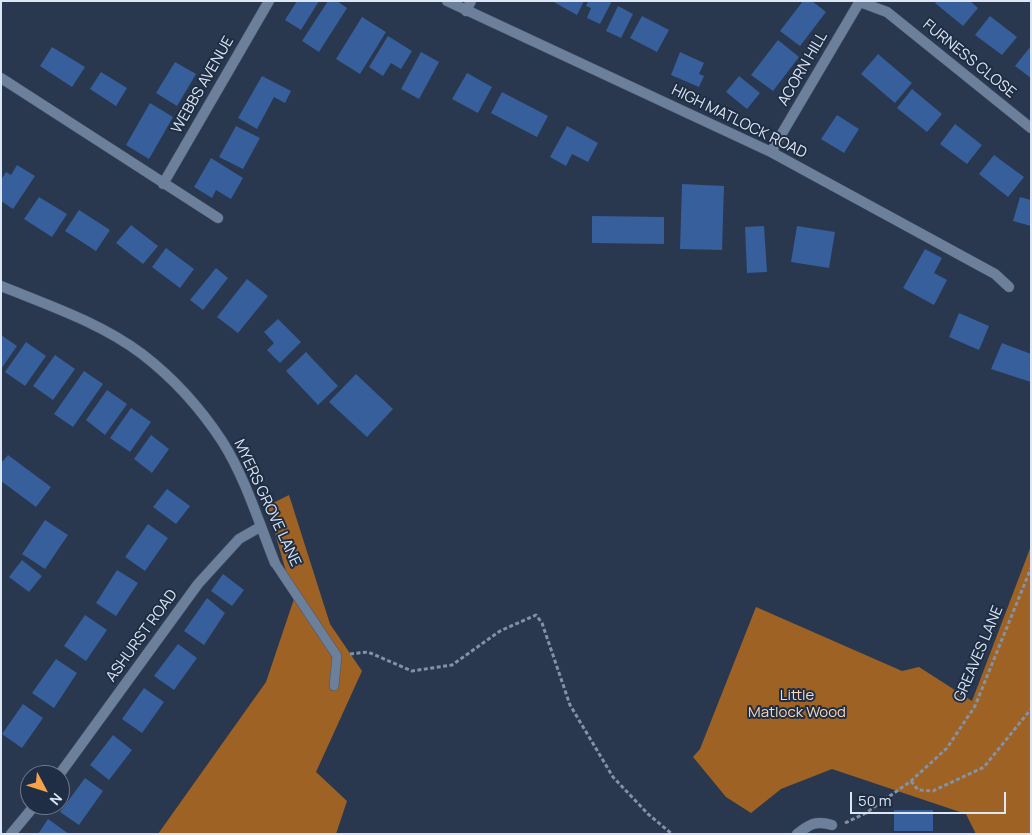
<!DOCTYPE html>
<style>
body{margin:0}
#map{position:relative;width:1032px;height:835px;overflow:hidden;background:#29384f;font-family:Manrope,sans-serif}
canvas{display:block}
.frame{position:absolute;inset:0;border:2px solid #dce6f4;pointer-events:none}
.north{position:absolute;left:20px;top:765px;width:50px;height:50px;box-sizing:border-box;background:#1f2e44;border:1px solid #6b788a;border-radius:50%;rotate:130deg;font-size:14px;font-weight:700;line-height:20px;text-align:center;color:#dce6f4}
.north::after{content:'';display:block;margin:auto;width:18px;height:22px;background:#f7a149;clip-path:polygon(50% 0,100% 100%,50% 72%,0 100%)}
.scale{position:absolute;left:850px;top:792px;width:156px;height:22px;box-sizing:border-box;border:2px solid #dce6f4;border-top:0;padding-left:6px;font-size:15px;line-height:18px;white-space:nowrap;color:#dce6f4;-webkit-text-stroke:4px #1f2e44;paint-order:stroke}
</style>
<div id="map">
<canvas width="1032" height="835"></canvas>
<div class="frame"></div>
<div class="north">N</div>
<div class="scale">50 m</div>
</div>
<script>
const g = document.querySelector('canvas').getContext('2d');
g.lineJoin = 'round';
function fill(path, color) { g.fillStyle = color; g.fill(path, 'evenodd'); }
function stroke(path, color, width, dash) { g.strokeStyle = color; g.lineWidth = width; g.lineCap = dash ? 'butt' : 'round'; g.setLineDash(dash || []); g.stroke(path); }
function write(font, color, halo, rows, align = 'center') {
  g.font = font + ' Manrope,sans-serif'; g.lineWidth = 4; g.setLineDash([]); g.textBaseline = 'middle'; g.strokeStyle = halo; g.fillStyle = color; for (const [text, x, y, turn = 0] of rows) {
    g.save(); g.translate(x, y); g.rotate((+turn || 0) * Math.PI / 180); g.textAlign = isNaN(turn) ? turn : align; if (halo) g.strokeText(text, 0, 0); g.fillText(text, 0, 0); g.restore();
  }
}
fill(new Path2D(`
 M289,495L330,624L362,671L316,772L347,801L336,834H158L266,682L294,599L267,506Z
 M1031,546V834H976L966,814L832,769L781,789L751,813L726,797L693,757L700,749L756,607L902,671L919,667L972,701Z`), '#9e6324');
fill(new Path2D(`
 M297,1H319L301,30L285,20Z
 M328,1H337L347,8L319,52L302,41Z
 M552,1H584L577,15Z
 M588,1H612L600,24L587,18L591,8L586,6Z
 M803,1H812L826,12L800,46L780,31Z
 M937,1H970L978,8L963,26L935,3Z
 M618,6L633,14L621,38L606,31Z
 M642,16L669,30L657,52L630,38Z
 M990,16L1017,37L1002,55L975,35Z
 M362,17L386,32L360,74L336,59Z
 M388,36L412,51L401,69L391,63L383,76L369,67Z
 M778,40L799,57L773,91L751,75Z
 M1031,46V78L1015,66Z
 M52,47L85,67L72,87L40,66Z
 M421,52L439,62L419,99L401,89Z
 M680,52L704,63L699,74L704,76L699,87L671,75Z
 M878,54L912,83L895,103L861,74Z
 M175,62L196,74L177,106L156,93Z
 M101,72L127,88L116,106L90,89Z
 M467,73L492,87L478,113L452,99Z
 M262,76L291,91L285,103L274,97L257,129L238,118Z
 M739,76L760,93L747,109L726,92Z
 M912,89L942,114L927,132L897,108Z
 M502,92L548,116L537,137L491,113Z
 M150,103L173,117L149,159L126,145Z
 M837,115L859,129L844,153L821,139Z
 M955,124L982,145L967,164L940,144Z
 M236,126L260,138L243,169L219,157Z
 M567,126L598,143L588,162L572,154L566,166L550,157Z
 M994,155L1024,177L1008,197L979,174Z
 M211,158L243,178L231,199L216,190L212,198L194,187Z
 M17,165L35,176L13,209L1,201V180L6,172L11,175Z
 M682,184L724,186L722,250L680,249Z
 M39,197L67,214L52,237L24,219Z
 M1020,197L1031,200V226L1013,221Z
 M79,210L110,230L96,251L65,231Z
 M592,216L664,217V244L592,243Z
 M131,225L158,246L143,264L116,243Z
 M764,226L767,272L747,273L745,227Z
 M797,226L835,232L829,268L791,262Z
 M166,248L194,269L180,288L152,267Z
 M925,249L942,258L934,273L947,280L934,305L903,288Z
 M216,268L228,278L203,310L190,300Z
 M247,279L268,296L238,333L217,317Z
 M959,313L989,326L979,350L949,337Z
 M278,319L301,342L280,363L267,350L274,343L264,332Z
 M1,335L17,346L1,369Z
 M26,342L46,356L25,386L5,372Z
 M1002,343L1031,354V382L991,369Z
 M306,352L338,386L318,405L286,371Z
 M55,355L75,369L53,400L33,386Z
 M84,371L103,384L73,427L54,414Z
 M356,374L393,409L367,437L329,402Z
 M107,390L127,404L105,435L86,420Z
 M131,408L151,422L130,452L110,438Z
 M151,435L169,449L152,473L134,459Z
 M8,455L51,487L36,507L1,481V463Z
 M167,489L190,506L176,524L153,507Z
 M45,520L68,535L45,569L22,554Z
 M148,524L168,538L145,571L125,557Z
 M22,560L42,576L29,592L9,577Z
 M117,570L138,583L116,616L96,603Z
 M223,574L244,590L232,606L211,591Z
 M207,598L225,613L204,645L184,631Z
 M85,615L107,630L86,661L64,646Z
 M178,644L197,658L174,690L154,676Z
 M56,659L77,673L54,708L32,693Z
 M144,688L164,702L142,733L122,719Z
 M23,704L43,718L22,748L2,734Z
 M113,735L132,750L109,780L90,765Z
 M85,778L103,791L79,825L60,812Z
 M894,810H933V831H894Z
 M48,819L69,834H38Z`), '#365f9b');
const lane = new Path2D(`
 M275,563L337,656L334,686`);
const street = new Path2D(`
 M447,1L771,152L995,274L1009,287
 M860,2L887,12L1031,128
 M466,11L471,1
 M1,78L218,218
 M771,152L860,1
 M163,184L269,1
 M1,286C48,305 101,323 142,354C172,377 201,409 222,441C245,477 259,523 275,563
 M59,775L198,584L239,539L260,527
 M11,834L35,805
 M797,834C810,824 816,820 832,825`);
stroke(lane, '#465469', 10);
stroke(street, '#465469', 11);
stroke(new Path2D(`
 M350,654L368,652L412,671L452,665L500,631L536,615L542,623L570,705L613,777L648,814L672,834
 M911,781L918,790L933,791L984,767L1031,709
 M845,823L866,813L911,781L947,748L975,706L1031,568`), '#8591a4', 3, [4, 2.5]);
stroke(lane, '#6c7f9b', 9);
stroke(street, '#6c7f9b', 10);
write('15px', '#dce6f4', '#1f2e44', [
 ["FURNESS CLOSE",969,59,39],
 ["ACORN HILL",803,69,-60],
 ["WEBBS AVENUE",203,85,-60],
 ["HIGH MATLOCK ROAD",739,122,26],
 ["MYERS GROVE LANE",267,503,65],
 ["ASHURST ROAD",142,636,-54],
 ["GREAVES LANE",979,654,-67]
]);
write('15px', '#f9d7b9', '#1f2e44', [
 ["Little",797,696],
 ["Matlock Wood",797,713]
]);
</script>
